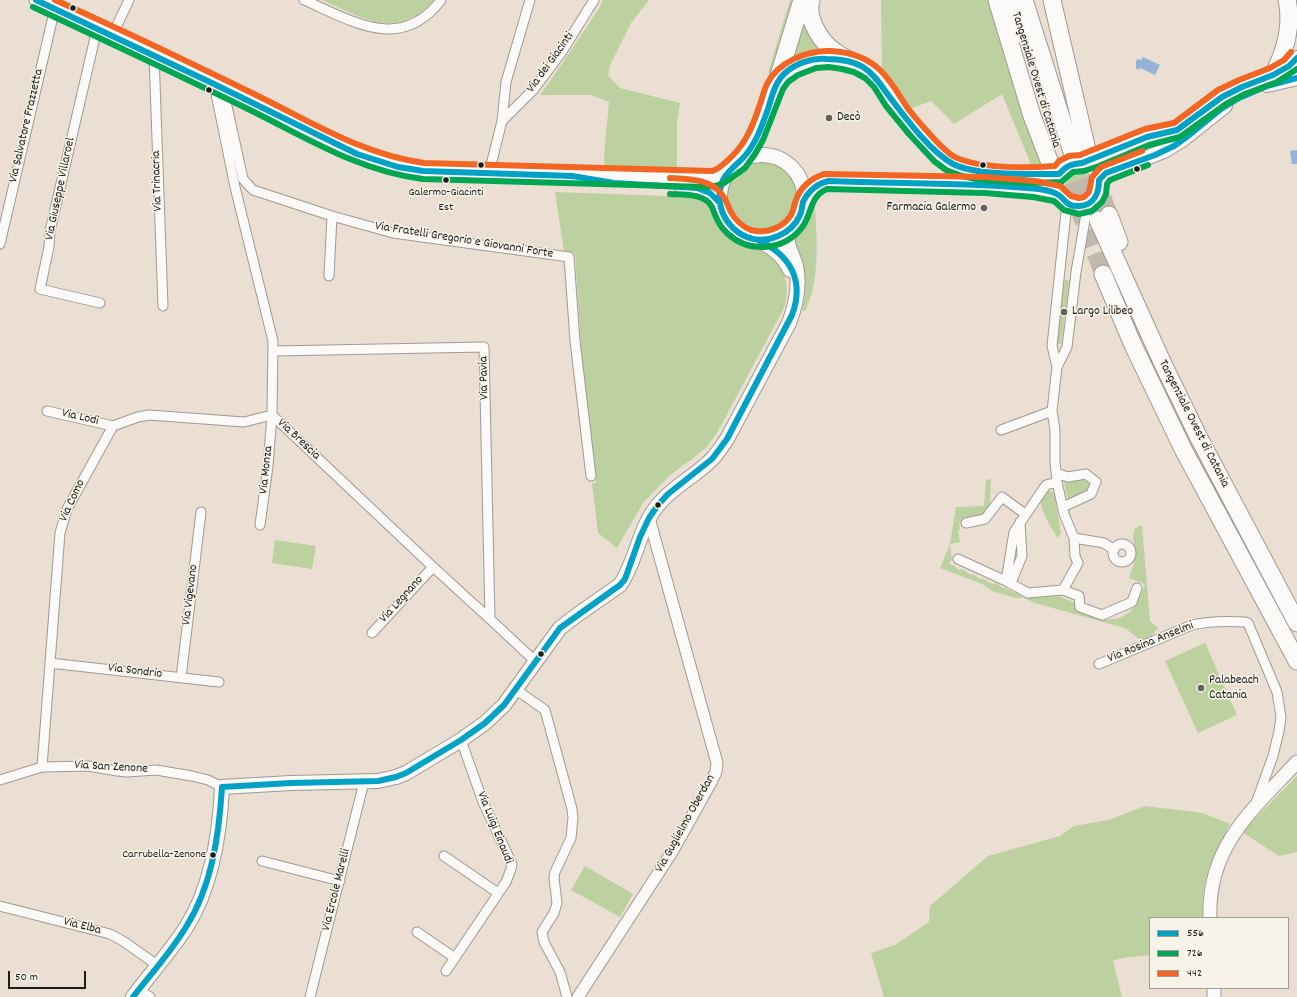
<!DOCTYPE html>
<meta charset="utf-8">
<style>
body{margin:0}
#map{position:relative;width:1297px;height:997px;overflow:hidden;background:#eadfd2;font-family:Dekko,sans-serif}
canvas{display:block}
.legend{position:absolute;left:1149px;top:917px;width:140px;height:72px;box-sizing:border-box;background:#f7f3e8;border:1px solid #9f9d96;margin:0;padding:5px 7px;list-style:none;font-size:12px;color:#1c1c1c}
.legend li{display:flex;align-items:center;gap:8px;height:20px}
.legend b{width:20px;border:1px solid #9f9d96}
.scale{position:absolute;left:8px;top:971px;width:78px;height:18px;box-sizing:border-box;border:2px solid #1c1c1c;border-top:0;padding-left:5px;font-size:12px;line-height:14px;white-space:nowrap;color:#1c1c1c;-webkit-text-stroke:3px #f7f3e8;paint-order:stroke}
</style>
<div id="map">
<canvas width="1297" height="997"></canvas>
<ul class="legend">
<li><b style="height:5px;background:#01a2c5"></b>556</li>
<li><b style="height:5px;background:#00a651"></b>726</li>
<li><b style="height:5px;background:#f26522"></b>442</li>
</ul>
<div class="scale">50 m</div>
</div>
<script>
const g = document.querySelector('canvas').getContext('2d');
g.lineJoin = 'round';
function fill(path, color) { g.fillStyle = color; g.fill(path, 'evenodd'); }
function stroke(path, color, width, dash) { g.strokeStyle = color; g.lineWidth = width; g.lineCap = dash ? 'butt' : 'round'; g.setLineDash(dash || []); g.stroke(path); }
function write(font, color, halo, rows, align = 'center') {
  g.font = font + ' Dekko,sans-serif'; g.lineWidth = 3; g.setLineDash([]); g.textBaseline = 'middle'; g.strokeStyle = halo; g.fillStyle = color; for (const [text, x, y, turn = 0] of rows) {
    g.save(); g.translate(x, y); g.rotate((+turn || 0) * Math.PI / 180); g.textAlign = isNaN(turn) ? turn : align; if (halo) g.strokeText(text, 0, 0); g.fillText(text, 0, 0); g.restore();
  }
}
fill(new Path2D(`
 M322,0H434C397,41 363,18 322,0Z
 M603,0H649L631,23L610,65L608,75L620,88L680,103L677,121V174L605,173L604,157L609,102L591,95H540L553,77L598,10Z
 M790,0H795L774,72L768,73Z
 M881,0H988L1015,89L1041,165L1032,167L1002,94L954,124L931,101L909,109L898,97L887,78L882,72Z
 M803,22L815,45L820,51L805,55L792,60Z
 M725 197a38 38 0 1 1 76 0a38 38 0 1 1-76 0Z
 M1065 184a13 13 0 1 1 26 0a13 13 0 1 1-26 0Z
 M555,192L694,197C714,201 718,223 732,236C741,244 755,246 765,251C785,262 791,289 784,308L717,433L706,448L668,477L643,503L617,548L598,533L592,483H596L582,359L575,253L564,251Z
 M810,207H815C817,239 820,282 805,311L802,310L805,295V276L793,244L794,232L804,222Z
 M1065,280H1068L1069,283L1061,344H1059L1057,341L1064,282Z
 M1083,478L1090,485L1088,491L1071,500L1067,497L1064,482Z
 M991,479L990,506L984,514L959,522L960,530H958L960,542L950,544L952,559L949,564L955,566L956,568L959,570L961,569L966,571L967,573L971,575L972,574L980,579L982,578L992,584L994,583L1000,585V587L1005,588L1015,593H1017L1024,598L1058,596L1076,603V608C1093,621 1120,626 1134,607C1139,601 1142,591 1145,584L1129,578C1132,570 1135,561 1135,553C1135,543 1131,537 1135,528L1142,525L1150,621L1158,628L1149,639H1139L1125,628L1035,603L1024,598H1016L992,591L982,584L940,568L950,544L956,507L984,506L986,480Z
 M1046,491H1051L1054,493L1061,533L1058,538C1050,526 1042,514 1040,498Z
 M275,540L316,546L312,569L272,563Z
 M1205,643L1237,715L1198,733L1165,661Z
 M1297,776V852L1279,856L1242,832Z
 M1145,806L1202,813L1230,824C1212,858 1200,878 1203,918H1150V955L1122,958L1113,961L1122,997H884L871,953L895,945L929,922L930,906L988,856L1060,836L1074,826L1109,820Z
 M585,866L633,894L620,917L571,890Z`), '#bcd19f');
fill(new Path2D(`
 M1143,57L1160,65L1155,75L1140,68L1138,70L1136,68V61L1138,59L1141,60Z
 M1297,150V164H1292L1290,151Z`), '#95b3d8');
stroke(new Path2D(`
 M1087,150L1109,215
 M1073,155L1098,220
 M1060,160L1103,274`), '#c1b8ae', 17, [17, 8]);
const minor = new Path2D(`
 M304,0C352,21 401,53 441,0
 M97,29L50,231L49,247L40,289L100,303
 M112,36L129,0
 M154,55L163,306
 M214,84L235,187L273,341L272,415L268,466L260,525
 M223,88L243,179L253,190L332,216L393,233L569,257L575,341L591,476
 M502,121L534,89L561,53L594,0
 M489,173L502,121L506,82L530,0
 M0,244L55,8
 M329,276L332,216
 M274,351L484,347L490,619
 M1057,367L1052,346L1067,203
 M47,411L113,426
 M272,415L433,567L490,619L536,662
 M1001,430L1052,411
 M1056,473L1068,477L1086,474L1096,482L1091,494L1063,507
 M1057,482L1046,485L1014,532L1006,581L1028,593L1063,590L1079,596L1080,607L1102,615L1132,602L1137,588
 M966,523L985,519L1002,497L1025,514
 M1074,538L1104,543L1114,550
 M1113 553a9 9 0 1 1 18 0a9 9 0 1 1-18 0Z
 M958,559L1006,581
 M1011,583L1022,556L1020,522
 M1063,590L1078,563L1075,556L1074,538L1064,514L1057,482L1055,461V430L1052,411L1057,367L1067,347L1076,272L1086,214L1091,202
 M372,633L433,567
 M50,663L219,682
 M1099,664L1192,625C1209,621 1226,621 1245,622L1248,623L1277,692L1281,717L1279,731L1273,756L1256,803
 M181,678L201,512
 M515,689L545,710L572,809L573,818L571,838L555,872L554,878L557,903L554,913L542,932L544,942L560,972L567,997
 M42,767L60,533L67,509L113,426L138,417L149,415L244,422L272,415
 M0,780L42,767L88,766L117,771L127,772L156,770L192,776L208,780L222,787
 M444,856L498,893
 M262,861L340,881
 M0,906L110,934L123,941L157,965
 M417,932L455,958
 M446,971L506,882L511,869L512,864L483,802L461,740
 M138,990L150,997
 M310,997L364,782`);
const tertiary = new Path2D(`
 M578,997L672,852L710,784L716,772L717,763L649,518`);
const secondary = new Path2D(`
 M36,0C111,34 185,69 258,105C309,130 367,167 423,171L698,179L717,178L727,174
 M681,187C699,188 708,189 720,203
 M1210,918C1207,847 1253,809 1297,762
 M1214,988V997`);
const primary = new Path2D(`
 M1267,85L1297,78
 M720 197a42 42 0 1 1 84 0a42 42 0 1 1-84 0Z
 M740,161C748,150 756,139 761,127C765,116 772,90 778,82C787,69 802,63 817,60C838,55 866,64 880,82C885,89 889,97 895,104C904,117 915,129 926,141C932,147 937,154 943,159C966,176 1030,176 1059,174
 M1056 184a22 22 0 1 1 44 0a22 22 0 1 1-44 0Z
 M1082,163L1096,158L1147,137L1177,130L1222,97L1242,87L1273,75L1289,66L1297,58
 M1099,180L1106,173L1164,151L1182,140L1225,106
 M804,202C811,192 816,183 829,181L985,185L1034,189L1058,194
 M758,240C773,248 783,255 790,270
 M133,997C151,973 171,951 187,926C211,887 220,833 222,787L291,783L378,781L396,777L406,773L461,740L485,723L504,705L560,628L577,615L620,585C637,561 638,529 658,505C673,486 696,476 712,459C718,453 722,446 727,439L789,323C796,305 800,285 796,266C792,251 785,246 789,230`);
const motorway = new Path2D(`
 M811,0C806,16 818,37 830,48C837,54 845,58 853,63
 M997,0L1032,116L1050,163
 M1010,0L1020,34
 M1024,0L1073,155
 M1052,0L1087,150
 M1273,75C1285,52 1293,27 1287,0
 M777,82L802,0
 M1109,215L1119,242
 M1098,220L1163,364L1199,438L1297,623
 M1103,274L1133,345L1183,449L1297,661`);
stroke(minor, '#a09992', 11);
stroke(tertiary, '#a09992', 13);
stroke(secondary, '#a09992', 15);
stroke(primary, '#a09992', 16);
stroke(motorway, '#a09992', 19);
stroke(minor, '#fcfaf8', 9);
stroke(tertiary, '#fcfaf8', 11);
stroke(secondary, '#fcfaf8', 13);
stroke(primary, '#fcfaf8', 14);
stroke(motorway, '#fcfaf8', 17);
stroke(new Path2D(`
 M36,0L214,84L357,154L398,167L423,171L572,176L614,183L697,188L710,193L720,203
 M1297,58L1289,66L1273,75L1242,87L1222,97L1177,130L1147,137L1082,163C1071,164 1066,166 1059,174C1032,174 976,176 953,164C931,152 907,120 892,100C883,89 876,75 863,67C853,61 838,59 826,59C812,58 796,63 785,73C775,82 772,96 768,109C762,126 755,146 742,159C735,166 728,171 723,180C708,215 744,252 778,236C788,232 796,224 800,215C802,211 802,206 803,202C808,191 818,183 829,181C899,184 969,182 1039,189C1045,190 1052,191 1057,194C1066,199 1065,207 1080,206C1094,205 1099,193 1099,180L1106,173L1155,155L1174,146L1188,136L1221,109L1239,98L1267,86L1297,78
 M133,997C151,974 171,952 186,927C212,886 219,835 222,787L291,783L378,781L396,777L406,773L461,740L485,723L504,705L560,628L620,585L625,579L640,537L649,518L658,505L668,494L712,459L727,439L792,315C805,280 790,255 758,240`), '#01a2c5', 6);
stroke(new Path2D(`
 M33,7C104,40 174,73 244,107C302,135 357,171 423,179L705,187L715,186L724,183L745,168L755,154L763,140L783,89L788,82L798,75L816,68L829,67L842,69L854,72L865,78L874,87L886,106L909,134L934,161L946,170L962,176L976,179L1005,182L1034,183L1061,182L1073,172L1084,171L1099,166L1149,145L1180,137L1226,104L1245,94L1277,82L1297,69
 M670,194C683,195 705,193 712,207C716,217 719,226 727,233C749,254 785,251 803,226C812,213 810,196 827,189L985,193L1033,197L1054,201L1064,210L1079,214L1092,211L1102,202L1106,194L1107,184L1110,180L1148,165`), '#00a651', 6);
stroke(new Path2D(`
 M55,0C124,31 191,63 258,96C313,123 362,154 424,163L712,171C719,169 722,165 727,161C744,146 752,129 759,107C762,100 763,92 767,84C778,62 807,50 831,51C849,52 868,58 881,71C892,82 900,97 909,110C920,123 939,147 953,156C976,169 1029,168 1055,166L1059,161L1069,156L1080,155L1145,129L1174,123L1218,90L1239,80L1270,68L1284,60L1291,52
 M670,178C689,179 712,179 723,196C727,201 728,207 731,212C735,220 743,227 751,230C766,234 783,228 791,215C794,210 794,205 796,200C800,188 811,178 824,174L986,177L1035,181L1060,186L1071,196L1079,198L1084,197L1089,192L1092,177L1101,167L1142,151`), '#f26522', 6);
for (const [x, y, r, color] of [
 [73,8,3.5,"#1c1c1c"],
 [209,90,3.5,"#1c1c1c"],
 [829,118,4,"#64605c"],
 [481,165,3.5,"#1c1c1c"],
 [983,165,3.5,"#1c1c1c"],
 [1137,169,3.5,"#1c1c1c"],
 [446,180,3.5,"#1c1c1c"],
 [984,208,4,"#64605c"],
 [1064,312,4,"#64605c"],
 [658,505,3.5,"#1c1c1c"],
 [541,654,3.5,"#1c1c1c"],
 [1201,688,4,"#64605c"],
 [213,855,3.5,"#1c1c1c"]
]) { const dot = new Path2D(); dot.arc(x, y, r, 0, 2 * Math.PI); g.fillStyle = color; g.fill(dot); stroke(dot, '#f7f3e8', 1.5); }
write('12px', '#1c1c1c', '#f7f3e8', [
 ["Galermo-Giacinti",446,193],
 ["Est",446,208],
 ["Carrubella-Zenone",206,855,"right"]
]);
write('13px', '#1c1c1c', '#f7f3e8', [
 ["Via dei Giacinti",551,63,-54],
 ["Tangenziale Ovest di Catania",1035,80,73],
 ["Via Salvatore Frazzetta",27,126,-77],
 ["Via Trinacria",158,181,-92],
 ["Via Giuseppe Villaroel",61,189,-78],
 ["Via Fratelli Gregorio e Giovanni Forte",464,241,9],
 ["Via Pavia",485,378,-91],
 ["Via Lodi",80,418,13],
 ["Tangenziale Ovest di Catania",1193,424,63],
 ["Via Brescia",298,440,43],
 ["Via Monza",267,470,-84],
 ["Via Como",73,501,-65],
 ["Via Vigevano",191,595,-83],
 ["Via Legnano",402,600,-48],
 ["Via Rosina Anselmi",1151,643,-22],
 ["Via Sondrio",135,672,7],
 ["Via San Zenone",111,768,3],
 ["Via Guglielmo Oberdan",686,824,-61],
 ["Via Luigi Einaudi",494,828,68],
 ["Via Ercole Marelli",337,890,-76],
 ["Via Elba",82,927,14]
]);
write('13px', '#1c1c1c', '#f7f3e8', [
 ["Decò",837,118],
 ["Farmacia Galermo",976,208,"right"],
 ["Largo Lilibeo",1072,312],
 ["Palabeach",1209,681],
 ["Catania",1209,696]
], 'left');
</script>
